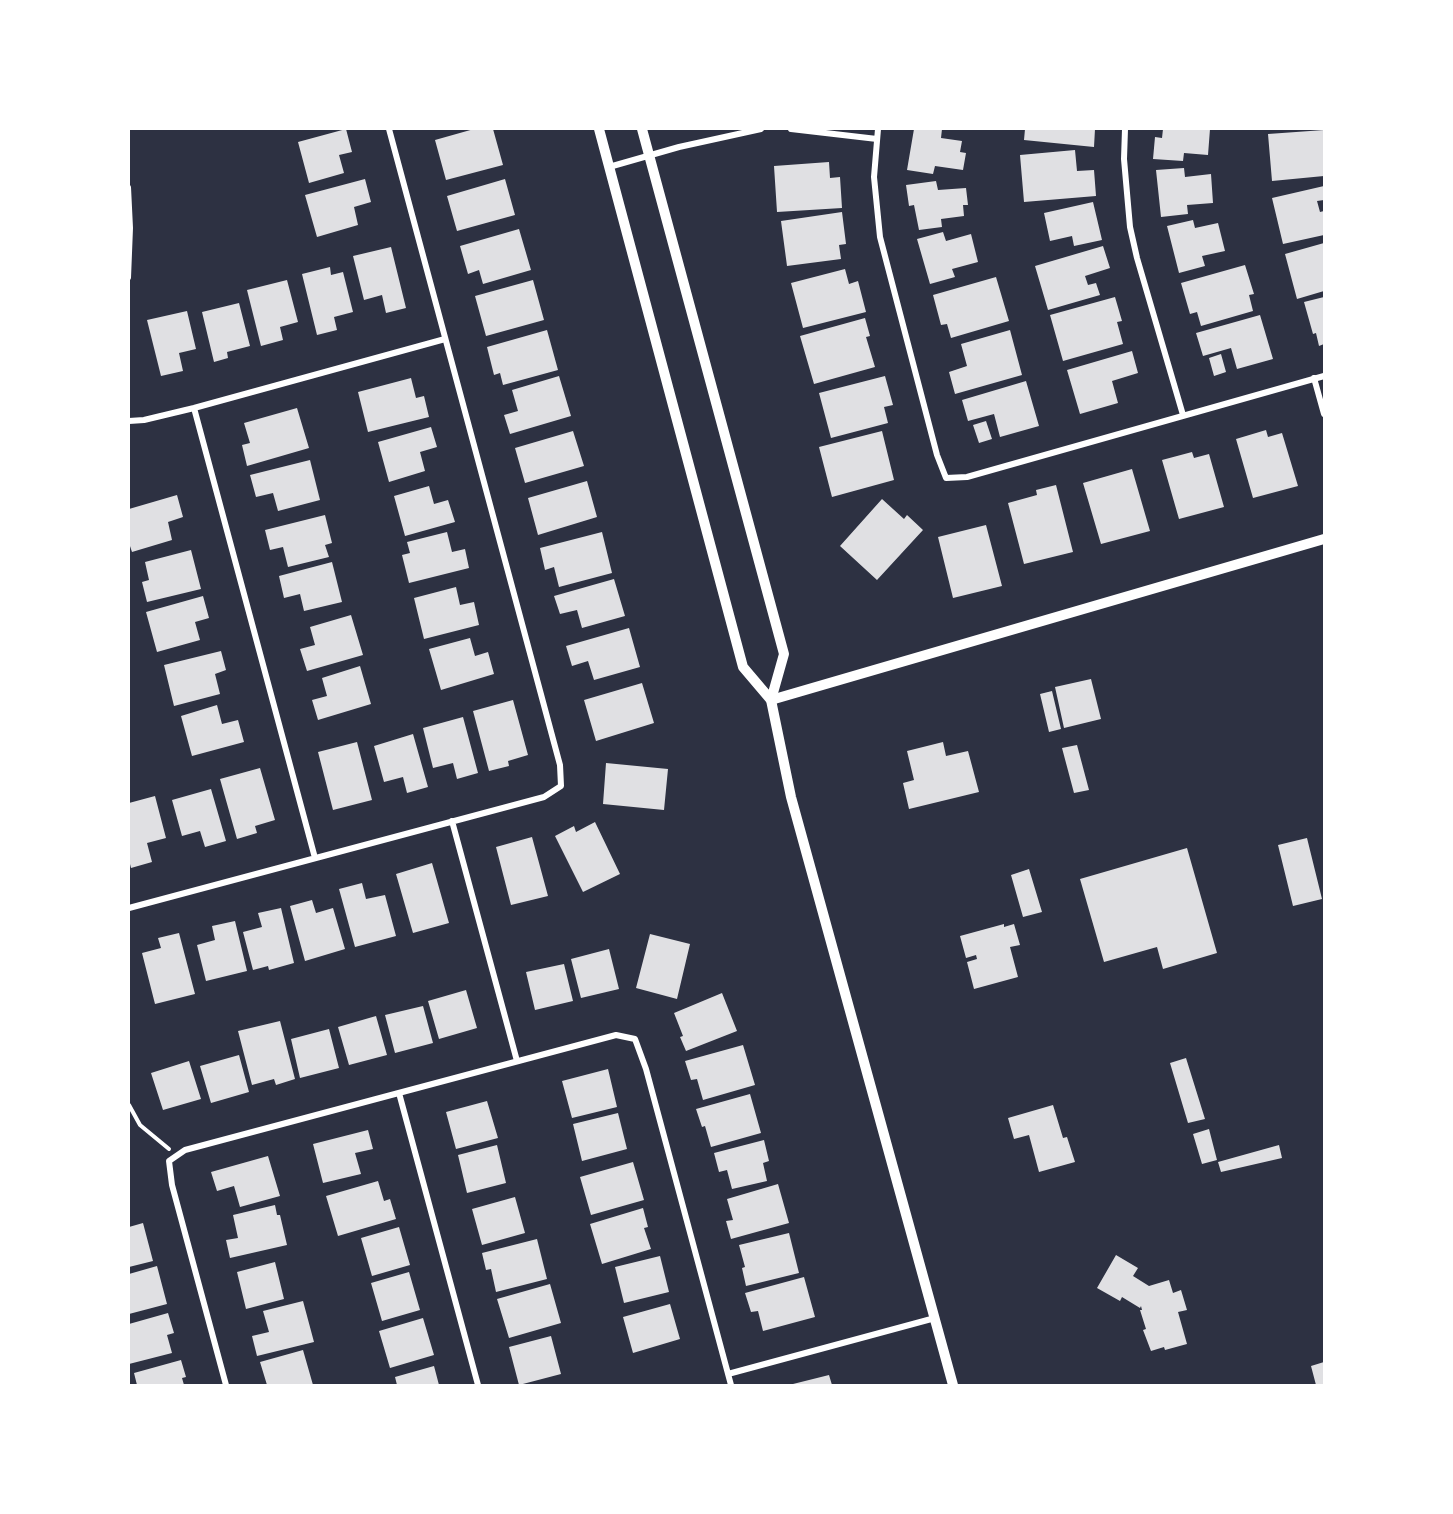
<!DOCTYPE html>
<style>
body{margin:0}
#map{position:relative;width:1453px;height:1514px;overflow:hidden;background:#2d3142;font-family:Literata,serif}
canvas{display:block}
.frame{position:absolute;inset:0;border:130px solid #fff;pointer-events:none}
</style>
<div id="map">
<canvas width="1453" height="1514"></canvas>
<div class="frame"></div>
</div>
<script>
const g = document.querySelector('canvas').getContext('2d');
g.lineJoin = 'round';
function fill(path, color) { g.fillStyle = color; g.fill(path, 'evenodd'); }
function stroke(path, color, width, dash) { g.strokeStyle = color; g.lineWidth = width; g.lineCap = dash ? 'butt' : 'round'; g.setLineDash(dash || []); g.stroke(path); }
fill(new Path2D(`
 M346,129L352,152L339,155L344,173L309,183L298,142Z
 M474,129H493L503,165L446,180L435,140Z
 M914,129H942L941,138L962,141L960,152L966,153L963,170L935,166L933,174L907,170Z
 M1025,129H1095L1094,147L1024,140Z
 M1163,129H1210L1208,155L1184,153L1183,161L1153,159L1155,137L1162,138Z
 M1324,130V176L1272,181L1268,134Z
 M1075,150L1077,171L1094,170L1096,196L1024,202L1020,155Z
 M829,162L830,178L840,177L842,208L777,212L774,166Z
 M1184,168L1185,177L1211,174L1213,203L1187,205L1188,214L1161,217L1156,170Z
 M365,179L371,202L354,207L358,225L317,237L305,195Z
 M505,179L515,215L457,231L447,196Z
 M936,181L938,190L966,188L968,205H963L964,216L941,219L942,227L919,230L914,205L909,206L906,185Z
 M1324,186V200L1317,201L1320,212L1324,211V235L1283,244L1272,198Z
 M1093,202L1102,240L1074,246L1072,236L1050,241L1044,213Z
 M842,212L846,244L839,245L841,259L787,266L781,221Z
 M1193,220L1195,228L1218,223L1225,251L1202,256L1205,266L1179,273L1167,226Z
 M519,229L531,270L483,284L479,270L468,274L460,246Z
 M943,232L946,241L971,234L978,262L952,269L955,277L930,284L917,239Z
 M1324,243V291L1297,299L1285,254Z
 M1103,246L1110,268L1085,276L1088,285L1096,283L1100,295L1048,310L1035,266Z
 M391,247L406,308L386,313L382,295L364,300L353,256Z
 M1245,265L1254,294L1249,295L1253,311L1201,326L1197,312L1190,314L1181,283Z
 M330,267L331,275L343,272L353,312L334,317L337,330L317,335L302,274Z
 M845,269L849,284L858,281L866,312L803,328L791,283Z
 M996,277L1009,321L951,338L947,324L941,325L933,295Z
 M287,280L298,322L280,327L283,340L261,346L247,290Z
 M533,280L544,320L486,336L475,296Z
 M1115,297L1122,321L1117,322L1123,344L1063,361L1050,315Z
 M1324,297V344L1319,346L1316,333L1313,334L1304,302Z
 M239,303L250,346L227,352L228,358L214,362L202,312Z
 M187,311L196,349L179,353L183,371L161,376L147,320Z
 M1260,315L1273,359L1237,369L1231,348L1203,356L1196,333Z
 M865,318L870,336L866,337L875,367L814,384L800,336Z
 M547,330L558,370L503,385L500,373L494,375L487,347Z
 M1010,330L1022,375L955,394L949,372L967,366L961,344Z
 M1132,351L1138,373L1112,381L1118,403L1080,414L1067,370Z
 M1221,354L1226,372L1214,376L1209,358Z
 M559,376L571,416L510,434L504,415L518,411L512,390Z
 M885,376L893,405L884,407L888,423L831,438L819,393Z
 M411,378L416,398L424,396L429,417L368,432L358,392Z
 M1026,381L1039,426L1000,437L994,414L968,421L962,400Z
 M297,408L309,448L247,466L242,445L250,443L244,423Z
 M986,421L992,439L979,443L973,425Z
 M431,427L437,447L420,452L425,471L389,482L378,442Z
 M1266,430L1268,437L1282,433L1298,486L1253,498L1236,439Z
 M573,431L584,466L525,483L515,448Z
 M882,431L894,480L832,497L819,447Z
 M1192,452L1194,458L1209,454L1224,507L1179,519L1162,460Z
 M310,460L320,500L278,511L273,493L256,497L250,475Z
 M1132,469L1150,531L1101,544L1083,483Z
 M587,481L597,517L538,535L528,498Z
 M1056,485L1073,552L1024,564L1008,503L1037,495L1036,490Z
 M429,486L434,504L448,500L455,522L405,536L394,496Z
 M177,495L183,517L168,522L172,540L132,552L129,543V509Z
 M882,499L904,519L907,515L923,530L877,580L840,546Z
 M325,515L332,543L325,545L329,557L288,567L283,547L270,550L265,530Z
 M986,525L1002,586L953,598L938,537Z
 M447,532L452,552L465,549L469,568L409,583L402,555L410,553L407,542Z
 M602,532L612,573L559,587L554,567L545,570L540,548Z
 M191,550L201,589L147,602L142,582L149,580L145,562Z
 M332,562L342,602L304,611L300,594L284,598L279,576Z
 M614,579L625,616L582,628L577,610L560,614L554,596Z
 M456,587L460,605L474,602L479,625L424,639L414,598Z
 M203,596L209,618L195,622L200,640L157,652L146,612Z
 M351,615L363,655L307,671L300,649L315,645L310,627Z
 M629,628L640,667L594,680L588,661L572,666L566,646Z
 M470,638L475,656L488,652L494,674L441,690L429,649Z
 M221,651L226,670L215,674L220,694L174,706L164,665Z
 M360,666L371,704L318,720L312,700L327,696L322,678Z
 M1091,679L1101,719L1064,728L1055,687Z
 M642,683L654,723L596,741L584,700Z
 M1052,691L1061,729L1049,732L1040,694Z
 M513,700L528,755L508,761L509,766L489,771L473,711Z
 M217,705L222,724L238,720L244,742L192,756L181,716Z
 M463,717L478,773L457,779L453,763L433,768L423,728Z
 M413,734L428,787L407,793L403,777L384,782L374,746Z
 M357,742L372,800L333,810L318,752Z
 M943,742L946,756L968,751L979,792L909,809L903,783L914,780L907,751Z
 M1077,745L1089,790L1074,793L1062,748Z
 M606,763L668,769L664,810L603,804Z
 M260,768L275,820L255,826L257,833L237,839L220,779Z
 M211,789L226,841L205,847L200,831L182,836L172,800Z
 M155,796L166,838L147,843L152,862L131,868L129,860V803Z
 M595,822L620,874L583,892L555,836L574,826L576,832Z
 M532,837L548,896L511,905L496,847Z
 M1307,838L1322,899L1293,906L1278,845Z
 M1187,848L1217,953L1163,969L1157,947L1104,962L1080,879Z
 M432,863L449,923L413,933L396,874Z
 M1029,869L1042,912L1023,917L1011,875Z
 M362,883L366,899L385,895L396,936L355,947L339,889Z
 M312,900L316,913L333,908L345,949L305,961L290,906Z
 M281,908L294,963L269,970L268,966L253,970L243,932L262,927L258,913Z
 M235,921L247,971L206,981L197,945L215,940L212,926Z
 M1004,924V927L1014,924L1020,945L1010,947L1018,977L974,989L967,962L977,959L976,955L966,958L960,936Z
 M179,933L195,994L155,1004L142,953L161,948L158,938Z
 M650,934L690,944L677,999L636,988Z
 M609,949L619,989L581,998L571,959Z
 M564,964L573,1001L535,1010L526,972Z
 M466,990L477,1028L439,1039L428,1001Z
 M722,993L737,1031L686,1051L680,1037L683,1036L674,1013Z
 M423,1006L433,1043L395,1053L385,1015Z
 M376,1016L387,1055L349,1065L338,1027Z
 M280,1021L295,1079L276,1085L274,1079L252,1085L238,1031Z
 M329,1029L339,1068L300,1078L291,1039Z
 M743,1045L755,1085L703,1100L697,1079L691,1080L685,1061Z
 M239,1055L249,1092L211,1103L200,1066Z
 M1186,1058L1205,1119L1188,1123L1170,1063Z
 M189,1061L201,1099L163,1110L151,1073Z
 M608,1069L617,1107L572,1118L562,1081Z
 M750,1094L761,1133L711,1147L705,1126L702,1127L696,1109Z
 M487,1101L498,1138L456,1149L446,1112Z
 M1053,1105L1063,1138L1067,1137L1075,1162L1039,1172L1029,1135L1014,1139L1008,1118Z
 M618,1113L627,1149L582,1161L573,1124Z
 M1209,1129L1217,1160L1202,1164L1193,1134Z
 M368,1130L373,1149L355,1153L361,1174L323,1183L313,1144Z
 M764,1140L769,1161L763,1163L767,1181L732,1189L727,1170L719,1172L714,1153Z
 M497,1145L506,1183L467,1193L458,1155Z
 M1279,1145L1282,1158L1221,1172L1218,1162Z
 M268,1156L280,1196L240,1207L234,1186L217,1191L211,1172Z
 M633,1162L644,1200L591,1215L580,1177Z
 M378,1181L384,1201L390,1199L396,1219L338,1236L326,1196Z
 M778,1184L789,1223L731,1239L726,1221L733,1220L727,1199Z
 M515,1197L525,1233L482,1245L472,1209Z
 M275,1205L277,1215H280L287,1245L230,1258L226,1240L238,1238L233,1215Z
 M643,1208L648,1227L644,1228L651,1249L602,1264L590,1224Z
 M143,1223L153,1261L129,1267V1227Z
 M399,1227L410,1265L372,1276L361,1238Z
 M789,1233L799,1273L746,1286L742,1268L745,1267L739,1245Z
 M537,1239L547,1279L496,1292L491,1269L486,1270L482,1253Z
 M1116,1255L1138,1268L1133,1276L1149,1286L1169,1280L1173,1293L1181,1290L1187,1310L1178,1312L1187,1344L1165,1350L1164,1347L1151,1351L1143,1330L1146,1329L1140,1310H1142L1141,1306L1140,1308L1122,1297L1120,1301L1097,1288Z
 M660,1256L669,1292L624,1303L615,1267Z
 M275,1262L284,1299L246,1309L237,1272Z
 M157,1266L167,1304L129,1314V1274Z
 M409,1272L420,1310L382,1321L371,1283Z
 M804,1277L815,1317L763,1331L758,1311L751,1312L745,1293Z
 M550,1284L561,1323L509,1338L497,1299Z
 M303,1301L314,1342L257,1356L252,1336L269,1332L263,1311Z
 M670,1304L680,1339L633,1353L623,1317Z
 M168,1313L174,1333L167,1335L172,1353L129,1364V1324Z
 M423,1318L434,1355L390,1368L379,1331Z
 M551,1336L561,1374L519,1385L509,1347Z
 M303,1350L313,1385H267L260,1362Z
 M181,1360L186,1377L182,1378L184,1385H137L134,1373Z
 M1324,1362V1385H1316L1311,1366Z
 M434,1366L439,1385H397L395,1377Z
 M829,1375L832,1385H793V1384Z`), '#e0e0e3');
stroke(new Path2D(`
 M129,187L131,228L129,278
 M129,1105L140,1125L169,1149`), '#fff', 4);
stroke(new Path2D(`
 M791,129L877,139
 M878,129L874,177L880,237L937,455L946,478L967,477L1324,376
 M1125,129L1124,159L1130,227L1137,258L1183,415
 M609,167L679,147L761,129
 M1314,378L1324,414
 M194,408L315,858
 M129,421L144,420L194,408L445,339
 M452,821L517,1061
 M129,908L544,797L561,786L560,765L389,129
 M399,1093L478,1385
 M728,1374L935,1318
 M226,1385L172,1185L169,1161L185,1150L616,1035L635,1039L646,1069L731,1385`), '#fff', 6);
stroke(new Path2D(`
 M771,700L1324,539`), '#fff', 10);
stroke(new Path2D(`
 M599,129L743,667L771,700
 M642,129L784,654L771,700L791,797L953,1385`), '#fff', 10);
</script>
